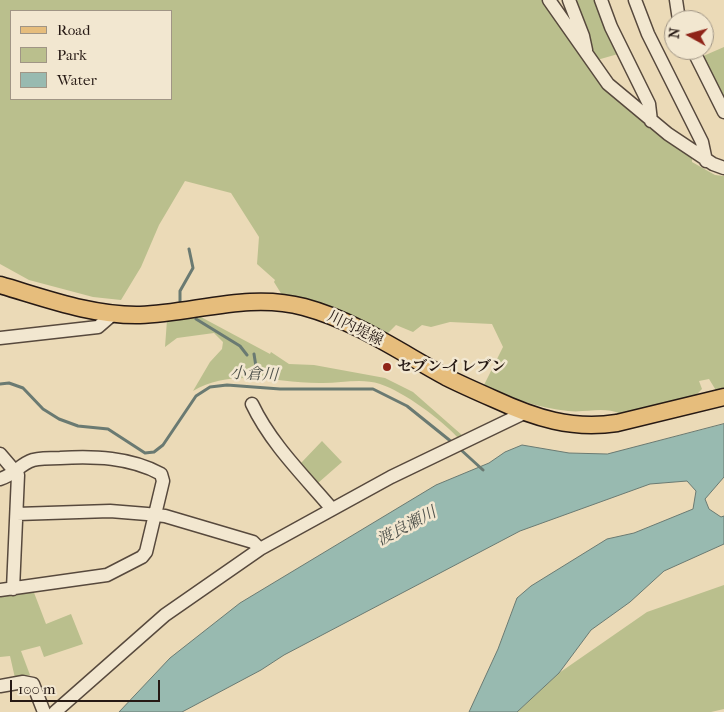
<!DOCTYPE html>
<meta charset="utf-8">
<style>
body{margin:0}
#map{position:relative;width:724px;height:712px;overflow:hidden;background:#ebdab7;font-family:"IM FELL French Canon",serif}
canvas{display:block}
.legend{position:absolute;left:10px;top:10px;width:162px;height:90px;box-sizing:border-box;background:#f2e7d0;border:1px solid #a09585;margin:0;padding:6px 9px;list-style:none;font-size:15px;color:#261914}
.legend li{display:flex;align-items:center;gap:10px;height:25px}
.legend b{width:25px;border:1px solid #a09585}
.north{position:absolute;left:664px;top:10px;width:50px;height:50px;box-sizing:border-box;background:#f2e7d0;border:1px solid #a09585;border-radius:50%;rotate:277deg;font-size:14px;font-weight:700;line-height:20px;text-align:center;color:#261914}
.north::after{content:'';display:block;margin:auto;width:18px;height:22px;background:#8f2418;clip-path:polygon(50% 0,100% 100%,50% 72%,0 100%)}
.scale{position:absolute;left:10px;top:680px;width:150px;height:22px;box-sizing:border-box;border:2px solid #261914;border-top:0;padding-left:6px;font-size:15px;line-height:18px;white-space:nowrap;color:#261914;-webkit-text-stroke:4px #f2e7d0;paint-order:stroke}
</style>
<div id="map">
<canvas width="724" height="712"></canvas>
<ul class="legend">
<li><b style="height:6px;background:#e6bd7c"></b>Road</li>
<li><b style="height:14px;background:#babf8d"></b>Park</li>
<li><b style="height:14px;background:#98bab0"></b>Water</li>
</ul>
<div class="north">N</div>
<div class="scale">100 m</div>
</div>
<script>
const g = document.querySelector('canvas').getContext('2d');
g.lineJoin = 'round';
function fill(path, color) { g.fillStyle = color; g.fill(path, 'evenodd'); }
function stroke(path, color, width, dash) { g.strokeStyle = color; g.lineWidth = width; g.lineCap = dash ? 'butt' : 'round'; g.setLineDash(dash || []); g.stroke(path); }
function write(font, color, halo, rows, align = 'center') {
  g.font = font + ' "IM FELL French Canon","Noto Serif JP",serif'; g.lineWidth = 5; g.setLineDash([]); g.textBaseline = 'middle'; g.strokeStyle = halo; g.fillStyle = color; for (const [text, x, y, turn = 0] of rows) {
    g.save(); g.translate(x, y); g.rotate((+turn || 0) * Math.PI / 180); g.textAlign = isNaN(turn) ? turn : align; if (halo) g.strokeText(text, 0, 0); g.fillText(text, 0, 0); g.restore();
  }
}
fill(new Path2D(`
 M0,0H543L603,86L692,156V162L715,175L724,176V389L717,392L709,379L699,381L702,389L696,395L621,414C603,406 587,413 568,411C538,408 512,398 483,387L503,347L492,324L450,322L431,327L422,325L413,332L396,325L386,335L282,295L274,282L275,280L257,264L259,237L231,193L185,181L159,225L141,267L121,300L93,297L29,280L0,264ZM11,11H171V99H11Z
 M578,0H596L618,54L597,60L573,2Z
 M724,47V102L701,57Z
 M199,316L270,354L271,352L289,364L314,365L385,378L413,392L463,436L458,438C441,419 404,392 380,384C362,378 342,383 323,383C280,384 233,367 193,391L210,362L222,349L223,342L214,333L177,338L165,347L167,320Z
 M322,441L342,462L318,483L301,463Z
 M724,585V709L711,712H517L559,673L647,612Z
 M33,590L46,624L71,614L83,644L44,657L40,646L21,651L30,675L15,678L10,656L0,657V595Z`), '#babf8d');
const water = new Path2D(`
 M724,424V477L705,499L709,509L721,517L724,516V544L664,571L630,602L591,630L559,673L517,712H469L498,649L517,598L531,586L607,539L634,533L693,509L696,491L687,481L650,484L520,531L284,655L261,670L182,712H119L170,658L240,603L436,485L489,463L505,452L522,445L569,453L607,454Z`);
fill(water, '#98bab0');
stroke(water, '#6a7a72', 1);
stroke(new Path2D(`
 M180,301V291L193,268L189,249
 M196,319L240,346L247,355
 M254,354L257,373
 M0,384L9,383L23,388L43,409L59,419L78,426L108,429L145,453L154,452L163,445L196,396L210,387L227,385L280,389H373L407,406L453,443
 M460,449L483,470`), '#6a7a72', 3);
const minor = new Path2D(`
 M549,0L608,84L668,134L713,164L724,168
 M569,0L583,36L586,50
 M601,0L611,27L649,104L651,121
 M635,0L648,34L702,142L706,161
 M676,0L679,20
 M693,50L724,112
 M0,338L98,327L113,314
 M252,404C271,444 304,476 332,509
 M0,454L18,475L13,589
 M0,479C14,475 20,464 33,460C41,458 51,458 60,458C94,456 130,457 161,474L163,481L146,552L142,557L107,575L0,590
 M17,514L110,511L147,514L165,516L253,542L260,549
 M0,686L23,682L33,684L44,712
 M55,712L165,615L260,549L391,477L524,413`);
const major = new Path2D(`
 M0,285C45,298 92,316 140,315C195,313 249,292 304,307C356,321 400,352 446,377C462,385 478,392 494,399C535,418 572,430 617,423L724,397`);
stroke(minor, '#57493d', 15);
stroke(major, '#261914', 19);
stroke(minor, '#f2e7d0', 12);
stroke(major, '#e6bd7c', 16);
for (const [x, y, r, color] of [
 [387,367,5,"#8f2418"]
]) { const dot = new Path2D(); dot.arc(x, y, r, 0, 2 * Math.PI); g.fillStyle = color; g.fill(dot); stroke(dot, '#f2e7d0', 2); }
write('15px', '#261914', '#f2e7d0', [
 ["川内堤線",355,329,26]
]);
write('bold 15px', '#261914', '#f2e7d0', [
 ["セブン-イレブン",397,367]
], 'left');
write('italic 16px', '#4e514b', '#f2e7d0', [
 ["小倉川",254,375,3],
 ["渡良瀬川",407,527,-28]
]);
</script>
